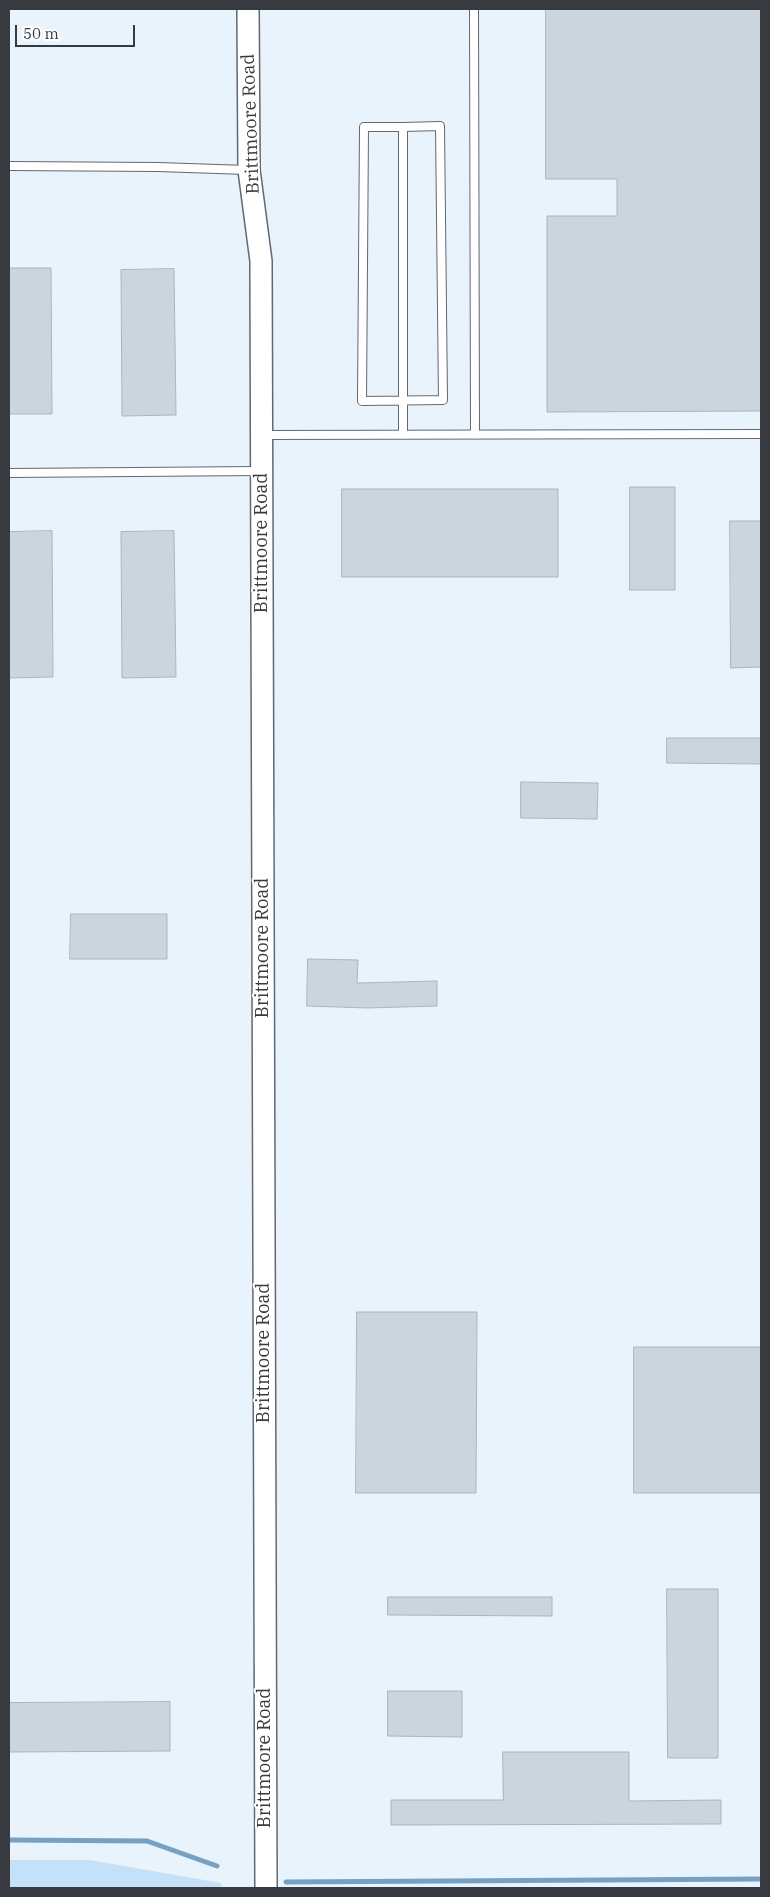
<!DOCTYPE html>
<style>
body{margin:0}
#map{position:relative;width:770px;height:1897px;overflow:hidden;background:#e8f3fc;font-family:"IBM Plex Serif",serif}
canvas{display:block}
.frame{position:absolute;inset:0;border:10px solid #373b3f;pointer-events:none}
.scale{position:absolute;left:15px;top:25px;width:120px;height:22px;box-sizing:border-box;border:2px solid #373b3f;border-top:0;padding-left:6px;font-size:15px;line-height:18px;white-space:nowrap;color:#373b3f;-webkit-text-stroke:4px #fff;paint-order:stroke}
</style>
<div id="map">
<canvas width="770" height="1897"></canvas>
<div class="frame"></div>
<div class="scale">50 m</div>
</div>
<script>
const g = document.querySelector('canvas').getContext('2d');
g.lineJoin = 'round';
function fill(path, color) { g.fillStyle = color; g.fill(path, 'evenodd'); }
function stroke(path, color, width, dash) { g.strokeStyle = color; g.lineWidth = width; g.lineCap = dash ? 'butt' : 'round'; g.setLineDash(dash || []); g.stroke(path); }
function write(font, color, halo, rows, align = 'center') {
  g.font = font + ' "IBM Plex Serif",serif'; g.lineWidth = 4; g.setLineDash([]); g.textBaseline = 'middle'; g.strokeStyle = halo; g.fillStyle = color; for (const [text, x, y, turn = 0] of rows) {
    g.save(); g.translate(x, y); g.rotate((+turn || 0) * Math.PI / 180); g.textAlign = isNaN(turn) ? turn : align; if (halo) g.strokeText(text, 0, 0); g.fillText(text, 0, 0); g.restore();
  }
}
fill(new Path2D(`
 M9,1860H90L221,1883V1888H9Z`), '#c5e1f7');
stroke(new Path2D(`
 M9,1840L147,1841L217,1866
 M286,1882L761,1879`), '#77a1c3', 5);
const building = new Path2D(`
 M546,9H761V411L547,412V216H617V179H546Z
 M9,268H51L52,414H9Z
 M174,269L176,415L122,416L121,270Z
 M630,487H675V590H630Z
 M342,489H558V577H342Z
 M730,521H761V667L731,668Z
 M52,531L53,677L9,678V532Z
 M174,531L176,677L122,678L121,532Z
 M667,738H761V764L667,763Z
 M521,782L598,783L597,819L521,818Z
 M71,914H167V959H70Z
 M308,959L358,960L357,983L437,981V1006L367,1008L307,1006Z
 M357,1312H477L476,1493H356Z
 M634,1347H761V1493H634Z
 M667,1589H718V1758H668Z
 M388,1597H552V1616L388,1615Z
 M388,1691H462V1737L388,1736Z
 M170,1702V1751L9,1752V1703Z
 M503,1752H629V1801L721,1800V1824L391,1825V1800H503Z`);
fill(building, '#cad5dd');
stroke(building, '#abb5be', 1);
const service = new Path2D(`
 M474,9L475,435
 M403,127L440,126L443,400L362,401L364,127H403V435
 M9,166L158,167L247,170
 M263,435L761,434
 M9,473L260,471`);
const secondary = new Path2D(`
 M248,9L249,170L261,261L266,1888`);
stroke(service, '#606971', 10);
stroke(secondary, '#606971', 24);
stroke(service, '#fff', 8);
stroke(secondary, '#fff', 21);
write('18px', '#373b3f', '#fff', [
 ["Brittmoore Road",251,124,-92],
 ["Brittmoore Road",262,543,-90],
 ["Brittmoore Road",263,948,-90],
 ["Brittmoore Road",264,1353,-90],
 ["Brittmoore Road",265,1758,-90]
]);
</script>
